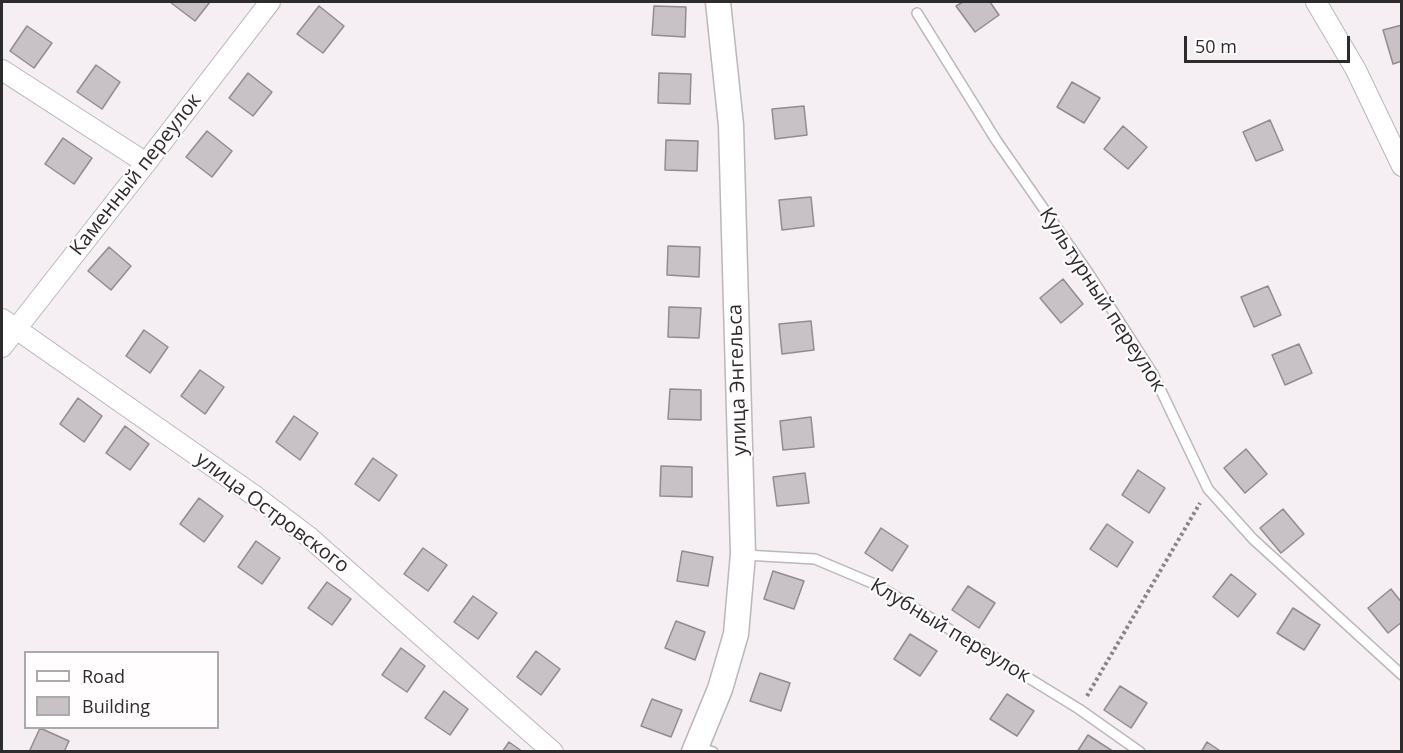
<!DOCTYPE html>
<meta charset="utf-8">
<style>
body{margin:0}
#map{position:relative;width:1403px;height:753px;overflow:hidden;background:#f5eef2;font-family:"Open Sans",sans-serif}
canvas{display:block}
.frame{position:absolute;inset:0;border:3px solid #2e2b2d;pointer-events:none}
.legend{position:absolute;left:24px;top:651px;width:195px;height:78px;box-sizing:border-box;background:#fffdfe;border:2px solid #aba9aa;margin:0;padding:8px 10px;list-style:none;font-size:18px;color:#2e2b2d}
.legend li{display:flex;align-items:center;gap:12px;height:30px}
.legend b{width:30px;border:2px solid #aba9aa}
.scale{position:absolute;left:1184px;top:36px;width:166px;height:27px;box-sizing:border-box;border:3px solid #2e2b2d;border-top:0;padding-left:8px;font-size:18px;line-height:21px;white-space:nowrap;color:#2e2b2d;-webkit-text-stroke:4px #fffdfe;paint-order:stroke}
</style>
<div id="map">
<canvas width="1403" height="753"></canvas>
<div class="frame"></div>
<ul class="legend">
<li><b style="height:8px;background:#fff"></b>Road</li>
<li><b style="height:16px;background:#c8c1c6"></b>Building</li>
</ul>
<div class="scale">50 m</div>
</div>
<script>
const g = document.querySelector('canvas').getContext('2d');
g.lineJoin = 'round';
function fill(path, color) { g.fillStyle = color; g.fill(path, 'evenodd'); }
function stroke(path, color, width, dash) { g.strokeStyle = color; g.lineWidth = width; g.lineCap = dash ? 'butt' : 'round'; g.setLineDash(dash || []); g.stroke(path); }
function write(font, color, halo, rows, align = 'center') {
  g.font = font + ' "Open Sans",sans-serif'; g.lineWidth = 4.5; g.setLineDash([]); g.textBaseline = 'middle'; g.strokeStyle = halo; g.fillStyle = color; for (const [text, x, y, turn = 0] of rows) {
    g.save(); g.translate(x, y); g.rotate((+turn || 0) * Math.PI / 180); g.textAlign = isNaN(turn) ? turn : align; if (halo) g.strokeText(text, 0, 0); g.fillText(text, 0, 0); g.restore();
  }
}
const building = new Path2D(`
 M170,2H210L195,21Z
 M963,2H990L999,15L975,32L956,6Z
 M319,6L344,26L323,53L297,34Z
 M654,6L686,7L685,37L652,35Z
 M1402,25V61L1393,64L1383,30Z
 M27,26L52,43L34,68L10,51Z
 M96,65L120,82L102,109L77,92Z
 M248,73L272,92L253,116L229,98Z
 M659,73L691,74L690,104L658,103Z
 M1072,82L1100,98L1084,123L1057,107Z
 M804,106L807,135L775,139L772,109Z
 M1270,120L1283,150L1256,161L1243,132Z
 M1123,126L1147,147L1128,169L1104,149Z
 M207,131L232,151L212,177L186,157Z
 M63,138L92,158L74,184L45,164Z
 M666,140L698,141L697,171L665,170Z
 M811,197L814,226L782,230L779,200Z
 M668,246L700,247L699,277L667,275Z
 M109,247L131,266L111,290L88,271Z
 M1063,279L1083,304L1061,323L1040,298Z
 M1268,286L1281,315L1254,327L1241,297Z
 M669,307L701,308L699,338L668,337Z
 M811,321L814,350L782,354L779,324Z
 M144,330L168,347L150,373L126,356Z
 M1299,344L1312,373L1285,385L1272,355Z
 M200,370L224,387L205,414L181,396Z
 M670,389L701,390V420L668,419Z
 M78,398L102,416L84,442L60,424Z
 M294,416L318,433L300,460L276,442Z
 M811,417L814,447L783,450L780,421Z
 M125,426L149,444L130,470L106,453Z
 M1246,449L1267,474L1245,493L1224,468Z
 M373,458L397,475L379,501L355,484Z
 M661,466L692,467V497L660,496Z
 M1138,470L1165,488L1149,513L1122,495Z
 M805,473L809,503L777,506L773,477Z
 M199,498L223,516L204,542L180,524Z
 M1283,509L1304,534L1281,553L1260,528Z
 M1107,524L1133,542L1117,567L1090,549Z
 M881,528L908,546L892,571L865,553Z
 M256,541L280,558L262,584L238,567Z
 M423,548L447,565L428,591L404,574Z
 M682,551L713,557L708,586L677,581Z
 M773,571L804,581L794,609L764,599Z
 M1231,574L1256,594L1238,617L1213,597Z
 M327,582L351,599L332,625L308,608Z
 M968,586L995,603L979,628L952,610Z
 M1391,589L1402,603V622L1388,633L1368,608Z
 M473,596L497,613L478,639L454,622Z
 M1293,608L1320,625L1304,650L1277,633Z
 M676,621L705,632L695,660L665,648Z
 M910,634L937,651L920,676L894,659Z
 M401,648L425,666L407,692L382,675Z
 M536,651L560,669L541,695L517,677Z
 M760,673L790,683L781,711L750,701Z
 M1120,686L1147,703L1131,728L1104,710Z
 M444,691L468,709L450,735L425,718Z
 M1007,694L1034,711L1017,736L990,719Z
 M652,699L682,710L671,737L641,726Z
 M40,728L69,741L64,752H29Z
 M1088,735L1114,752H1077Z
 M509,742L523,752H502Z
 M1207,742L1222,752H1201Z`);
fill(building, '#c8c1c6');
stroke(building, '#928b8f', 1.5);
const service = new Path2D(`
 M917,13L996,140L1089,274L1153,374L1208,489L1253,539L1402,675
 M745,555L815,559L879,586L1079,709L1140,752
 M697,747L713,752`);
const minor = new Path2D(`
 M1316,2L1356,70L1402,166
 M2,70L146,163
 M2,319L255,496L309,537L553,752
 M2,347L146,163L270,2`);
const tertiary = new Path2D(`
 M694,752L720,689L736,634L743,554L731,125L718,2`);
stroke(service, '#bdb6ba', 12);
stroke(minor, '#bdb6ba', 22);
stroke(tertiary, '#bdb6ba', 27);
stroke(new Path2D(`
 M1087,696L1200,503`), '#898487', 4, [3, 3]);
stroke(service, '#fff', 9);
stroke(minor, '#fff', 20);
stroke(tertiary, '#fff', 24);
write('20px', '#2e2b2d', '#fffdfe', [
 ["Каменный переулок",136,175,-52],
 ["Культурный переулок",1102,300,57],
 ["улица Энгельса",738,380,-92],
 ["улица Островского",272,513,37],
 ["Клубный переулок",950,631,31]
]);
</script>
